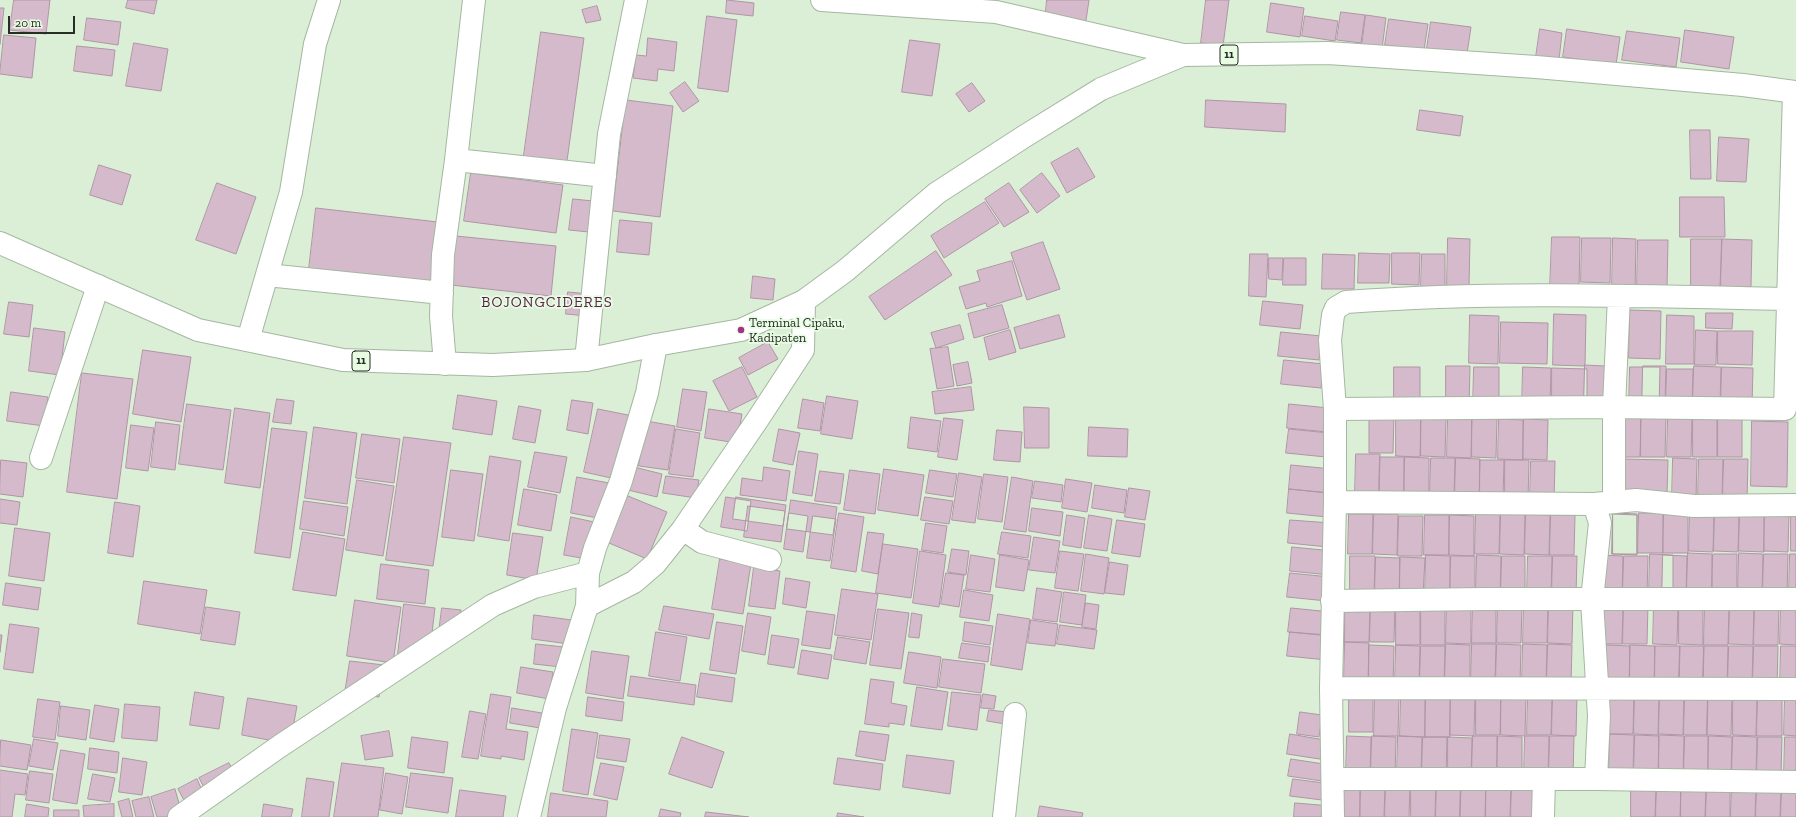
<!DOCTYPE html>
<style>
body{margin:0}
#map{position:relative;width:1796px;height:817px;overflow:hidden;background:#dbefd7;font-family:"Zilla Slab",serif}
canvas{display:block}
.scale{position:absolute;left:8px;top:16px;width:67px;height:18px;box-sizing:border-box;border:2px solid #252d24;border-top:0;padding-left:5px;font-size:12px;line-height:14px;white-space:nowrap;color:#252d24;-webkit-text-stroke:3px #e8fce4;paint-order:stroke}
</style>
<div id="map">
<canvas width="1796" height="817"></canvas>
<div class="scale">20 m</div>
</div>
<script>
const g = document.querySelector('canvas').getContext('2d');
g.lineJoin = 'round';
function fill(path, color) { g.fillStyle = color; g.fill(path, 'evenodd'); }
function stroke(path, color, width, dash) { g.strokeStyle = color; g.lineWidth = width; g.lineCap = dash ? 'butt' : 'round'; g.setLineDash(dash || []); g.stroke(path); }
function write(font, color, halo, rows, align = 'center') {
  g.font = font + ' "Zilla Slab",serif'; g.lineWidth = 3.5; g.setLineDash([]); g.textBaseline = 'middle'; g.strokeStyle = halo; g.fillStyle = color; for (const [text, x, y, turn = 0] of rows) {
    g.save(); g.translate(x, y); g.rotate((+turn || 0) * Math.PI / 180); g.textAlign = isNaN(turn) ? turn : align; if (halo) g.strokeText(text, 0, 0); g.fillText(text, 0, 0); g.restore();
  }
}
const building = new Path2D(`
 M14,0H50L46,34L10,30Z
 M128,0H157L154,14L126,8Z
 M727,0L754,3L753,16L726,13Z
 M1047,0H1089L1085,27L1045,21Z
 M1206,0H1229L1223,46L1201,43Z
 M1271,3L1304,8L1300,37L1267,32Z
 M597,6L601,20L586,23L582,10Z
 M0,8H4L0,44Z
 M1341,12L1365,15L1361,43L1337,40Z
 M1366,15L1386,18L1382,49L1362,46Z
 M707,16L737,20L728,92L698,88Z
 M1305,16L1338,21L1335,41L1302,36Z
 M87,18L121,22L118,45L84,40Z
 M1389,19L1428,24L1424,50L1385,45Z
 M1431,22L1471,27L1467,54L1427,48Z
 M1540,29L1562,33L1559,60L1536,57Z
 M1567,29L1620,37L1616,65L1563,57Z
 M1685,30L1734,37L1729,69L1681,62Z
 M1627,31L1680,38L1676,67L1622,60Z
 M541,32L584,38L566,168L523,162Z
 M4,35L36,38L32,78L0,74Z
 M648,38L677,42L674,71L658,69L657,81L633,78L636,55L646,56Z
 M910,40L940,44L932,96L902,92Z
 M134,43L168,49L161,91L126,86Z
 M77,46L115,50L112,76L74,71Z
 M685,82L699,101L683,112L670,93Z
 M972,83L985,101L969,112L956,94Z
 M626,100L673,106L660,217L613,211Z
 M1206,100L1286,104L1285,132L1205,127Z
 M1420,110L1463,116L1460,136L1417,130Z
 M1690,130H1710L1711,179H1691Z
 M1719,137L1749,139L1746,182L1717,181Z
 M1078,148L1095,177L1067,193L1051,163Z
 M99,165L131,175L122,205L90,195Z
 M471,173L563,185L556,233L464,221Z
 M1042,173L1060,196L1037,213L1020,190Z
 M217,183L256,197L236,254L196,240Z
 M1009,183L1029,212L1004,227L985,199Z
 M1680,197H1724L1725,237H1680Z
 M573,199L593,201L589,232L569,230Z
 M985,202L999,223L944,258L931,236Z
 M316,208L438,222L431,283L309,269Z
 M620,220L652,223L649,255L617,252Z
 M456,236L556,246L551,296L451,285Z
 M1552,237H1580L1579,290L1550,289Z
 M1448,238L1470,239L1469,286H1447Z
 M1582,238H1611L1610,283L1581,282Z
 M1613,238L1636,239L1635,291L1612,290Z
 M1691,239H1722L1720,287L1691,286Z
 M1722,239L1752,240L1751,287H1721Z
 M1638,240H1668L1667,288L1637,287Z
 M1043,242L1060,289L1027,300L1011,253Z
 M936,251L952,275L885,320L869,297Z
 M1359,253L1390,254L1389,283H1358Z
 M1392,253H1420L1419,285L1392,284Z
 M1250,254H1268L1266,297L1249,296Z
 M1323,254L1355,255L1354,289H1322Z
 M1422,254H1445V289L1421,288Z
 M1269,258H1283L1282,280L1269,279Z
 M1284,258H1306V285H1283Z
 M1012,261L1022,296L987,307L986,303L966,309L959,287L980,281L977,271Z
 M753,276L775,279L773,300L751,298Z
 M568,292L590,294L587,316L566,314Z
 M1263,301L1303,305L1300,329L1260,325Z
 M9,302L33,305L29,337L4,334Z
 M1002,305L1009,328L974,338L968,314Z
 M1630,310L1661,311L1660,359L1629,358Z
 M1706,313H1733L1732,329L1706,328Z
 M1554,314L1586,315L1585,366L1553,365Z
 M1059,315L1065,337L1020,349L1014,328Z
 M1470,315L1499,316L1498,364L1469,363Z
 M1667,315L1694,316V364H1666Z
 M1501,322L1548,323L1547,364L1500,363Z
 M960,325L964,339L936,348L931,333Z
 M34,328L65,332L60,375L29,371Z
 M1010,330L1016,352L989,360L984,338Z
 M1696,330L1717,331L1716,365H1695Z
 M1718,331H1753L1752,365L1718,364Z
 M1281,332L1321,336L1319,360L1278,356Z
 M768,342L778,359L748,375L739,358Z
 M948,347L954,386L937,389L930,349Z
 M143,350L191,357L181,422L133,414Z
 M1284,360L1324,364L1321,388L1281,384Z
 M968,362L972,383L957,386L953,365Z
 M1585,365L1605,366L1604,399H1584Z
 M1446,366H1470L1469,407H1446Z
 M1643,366H1666L1665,404H1642Z
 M1694,366L1721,367L1720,407H1693Z
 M742,367L757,397L729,411L713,381Z
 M1394,367H1420V407H1394Z
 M1474,367H1499V407H1473Z
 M1523,367L1551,368L1550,406H1522Z
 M1630,367H1660L1659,408L1629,407Z
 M1722,367L1753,368L1752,406H1721Z
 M1552,368L1587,369V400L1552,399Z
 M1667,369H1693L1692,408L1666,407Z
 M82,373L133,379L117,499L67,492Z
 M971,387L974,410L935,414L932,392Z
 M683,389L707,392L701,431L677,427Z
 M11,392L48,397L44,426L7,421Z
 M458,395L497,401L492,435L453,429Z
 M827,396L858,401L852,439L821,434Z
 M277,399L294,401L291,424L273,422Z
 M803,399L824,403L820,431L798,428Z
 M572,400L593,403L588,434L567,430Z
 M187,404L231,410L223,470L179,464Z
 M1289,404L1329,408L1327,432L1287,428Z
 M519,406L541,410L535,443L513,439Z
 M1024,407L1049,408V448H1025Z
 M235,408L270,413L260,488L225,483Z
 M598,409L633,416L620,480L584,472Z
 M709,409L742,414L737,443L705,438Z
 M1394,413L1393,453H1369V418Z
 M1396,416H1421L1420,457L1396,456Z
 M1421,416L1446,417L1445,457L1421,456Z
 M1616,416L1641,417L1640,457H1616Z
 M1641,416L1666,417L1665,457H1641Z
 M1693,416L1717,417V457H1693Z
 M911,417L941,421L937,452L908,448Z
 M1448,417L1472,418L1471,458L1447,457Z
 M1472,417L1497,418L1496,458L1472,457Z
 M1668,417H1692L1691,457H1667Z
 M1718,417H1742V457H1718Z
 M944,418L963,420L957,460L938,457Z
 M1499,419L1523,420V460L1498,459Z
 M1524,419L1548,420L1547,460L1523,459Z
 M646,421L675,426L668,470L639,466Z
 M1752,421L1788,422L1787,487L1751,486Z
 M156,422L180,425L175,470L151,467Z
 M131,425L154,428L148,471L126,468Z
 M314,427L357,433L347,504L305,498Z
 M1089,427L1128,429L1127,457L1088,456Z
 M272,428L307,432L290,558L255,553Z
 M676,429L700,433L693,477L669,474Z
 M779,429L800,433L793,465L773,461Z
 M1289,429L1329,433L1326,457L1286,453Z
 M997,430L1022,432L1020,462L994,460Z
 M362,434L400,439L394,483L356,478Z
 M404,437L451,443L433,566L386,560Z
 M799,451L818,454L812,496L793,493Z
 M535,452L567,457L560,493L528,487Z
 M1356,454H1380L1379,495L1355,494Z
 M490,456L521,461L509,541L478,536Z
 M1380,457H1404V497H1379Z
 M1405,457L1429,458V498L1404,497Z
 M1431,458H1455L1454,499L1430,498Z
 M1456,458L1480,459L1479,499L1455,498Z
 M1673,458L1697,459L1696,499L1672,498Z
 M1623,459L1668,460L1667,493L1623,492Z
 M1699,459H1723L1722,500L1698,499Z
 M1724,459H1748L1747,500L1723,499Z
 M1,460L27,463L23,497L0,494Z
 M1480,460H1504L1503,500L1480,499Z
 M1505,460H1529L1528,500H1505Z
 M1531,461H1555L1554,501H1530Z
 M1291,465L1332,469L1329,493L1289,489Z
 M630,466L662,474L657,497L624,489Z
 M764,467L790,471L786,501L740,495L742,478L762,481Z
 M884,469L924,475L918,516L878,510Z
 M451,470L483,474L474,541L442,537Z
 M850,470L880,474L875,514L844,510Z
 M930,470L957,474L953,497L926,493Z
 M820,471L844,474L840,504L815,501Z
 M959,473L982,477L975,523L952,520Z
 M984,474L1008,477L1002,522L978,519Z
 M666,476L699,480L696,498L663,493Z
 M577,477L609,483L603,519L571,513Z
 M1012,477L1033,481L1026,532L1004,529Z
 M1066,479L1092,483L1087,512L1062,508Z
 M357,480L394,486L383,556L346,550Z
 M1035,481L1063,485L1061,502L1032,498Z
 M1095,485L1127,490L1124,513L1092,508Z
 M1129,488L1150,491L1145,520L1125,517Z
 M524,489L557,495L551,531L518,525Z
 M1289,489L1329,493L1327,517L1287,513Z
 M628,496L667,512L647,559L609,543Z
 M726,497L751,501L747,531L721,527Z
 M736,497L786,505L783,526L733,519Z
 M925,497L953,501L949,524L921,520Z
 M0,499L20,502L17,525L0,523Z
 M791,500L837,507L833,535L787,529Z
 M304,501L348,507L344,536L300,529Z
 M115,502L140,506L133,557L108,553Z
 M748,506L785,511L781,542L744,537Z
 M1032,508L1063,512L1060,536L1029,531Z
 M1690,511H1714L1713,552L1689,551Z
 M1715,511L1739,512L1738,552L1714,551Z
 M1740,511H1764V552L1739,551Z
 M1765,511L1789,512L1788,552L1764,551Z
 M1791,511H1796V551H1791Z
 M789,513L808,516L803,552L784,549Z
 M839,513L864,517L856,572L831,568Z
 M1613,513L1637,514V554H1612Z
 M1639,513H1663V553H1638Z
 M1664,513H1688V553H1663Z
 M1349,514H1373L1372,554H1348Z
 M1374,514H1398L1397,555L1373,554Z
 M1476,514H1500L1499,554H1475Z
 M1501,514H1525L1524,555L1500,554Z
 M1526,514L1550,515L1549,555L1525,554Z
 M1613,514L1637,515V555L1613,554Z
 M1067,515L1085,518L1081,548L1063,545Z
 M1089,515L1112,519L1107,551L1084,548Z
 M1425,515H1449V555H1424Z
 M1450,515L1474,516V556L1449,555Z
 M1551,515H1575L1574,555H1550Z
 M813,516L836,519L830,561L807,558Z
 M1399,516H1423L1422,556H1398Z
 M571,517L594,522L587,559L564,555Z
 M1117,520L1145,524L1140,557L1112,553Z
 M1290,520L1331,523L1328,547L1288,543Z
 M926,523L947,526L943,553L922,550Z
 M15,528L50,533L44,581L9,576Z
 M303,532L345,539L336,596L293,590Z
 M868,532L884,534L878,574L862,571Z
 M1002,532L1031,536L1028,558L998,554Z
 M513,533L543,537L536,580L507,575Z
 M1034,537L1060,541L1055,573L1029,570Z
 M883,544L918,549L911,598L876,593Z
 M1292,547L1333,551L1330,575L1290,571Z
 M952,549L969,551L966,575L948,572Z
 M920,551L946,555L939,607L913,603Z
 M1060,551L1084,554L1078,591L1055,588Z
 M1688,553L1712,554V594L1687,593Z
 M1739,553L1763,554L1762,594H1738Z
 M1086,554L1109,558L1104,594L1081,591Z
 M1650,554L1673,555V595L1649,594Z
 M1713,554H1737V594H1712Z
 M1764,554H1788L1787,594H1763Z
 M1790,554H1796V593H1789Z
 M971,555L995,559L990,592L966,589Z
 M1000,555L1029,560L1024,591L996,587Z
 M1426,555L1450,556V596H1425Z
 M1477,555L1501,556L1500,596H1476Z
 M1599,555L1623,556L1622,596L1598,595Z
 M1663,555L1687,556L1686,596L1662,595Z
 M1350,556H1375L1374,596L1350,595Z
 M1451,556H1475V596H1450Z
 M1502,556H1525V597L1501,596Z
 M1528,556H1552L1551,596H1527Z
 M1553,556H1577L1576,596H1552Z
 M1624,556H1648L1647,596H1623Z
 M1376,557L1400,558L1399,598L1375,597Z
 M1400,557L1425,558L1423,596L1400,595Z
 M720,559L751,564L743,614L712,609Z
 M1110,562L1128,565L1124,595L1105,593Z
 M381,564L429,570L425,604L377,599Z
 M754,567L780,571L775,609L749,606Z
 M946,573L964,575L959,607L941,604Z
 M1290,573L1330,577L1327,601L1287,597Z
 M786,578L810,582L806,608L783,604Z
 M144,581L207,590L200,634L138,624Z
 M6,583L41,588L38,610L3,605Z
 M1037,588L1062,592L1057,622L1033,619Z
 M842,589L878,594L871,640L835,635Z
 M964,590L993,595L989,621L960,617Z
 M1064,592L1086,595L1082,625L1060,622Z
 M355,600L401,607L393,663L347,656Z
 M1371,601L1395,602L1394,642H1370Z
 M1345,602H1370L1369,642H1345Z
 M1086,603L1099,605L1096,629L1082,627Z
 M1447,603H1471V644L1446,643Z
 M1473,603H1496V643H1472Z
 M1498,603L1522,604L1521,643H1497Z
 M1524,603H1548L1547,643H1523Z
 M1549,603H1573L1572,644L1548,643Z
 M1624,603L1648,604L1647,644H1623Z
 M404,604L435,608L429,658L398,654Z
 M1396,604L1420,605V645H1396Z
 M1599,604H1623L1622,644H1598Z
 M1654,604L1678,605L1677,645L1653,644Z
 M1679,604L1703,605V645L1679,644Z
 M1730,604L1754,605L1753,645L1729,644Z
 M1781,604L1796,605V645L1780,644Z
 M1421,605H1445V645H1421Z
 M1705,605H1729L1728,645H1704Z
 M1755,605H1779L1778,645H1754Z
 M664,606L714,614L709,639L659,630Z
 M206,607L240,612L235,645L201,640Z
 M442,608L461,610L458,642L438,640Z
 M1291,608L1331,612L1328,635L1288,632Z
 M878,609L909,613L901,669L870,665Z
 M807,611L835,615L830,649L802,645Z
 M748,613L771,617L765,655L742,651Z
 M912,613L922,615L919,638L909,637Z
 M998,614L1030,619L1022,670L991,665Z
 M534,615L572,620L569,644L532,639Z
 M1031,620L1058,624L1055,646L1028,643Z
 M717,622L743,626L736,674L710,670Z
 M965,622L993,626L990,645L963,641Z
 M10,624L39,628L33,673L4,669Z
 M1060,625L1097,630L1094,649L1057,644Z
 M656,632L687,637L680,681L649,676Z
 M1290,632L1330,636L1327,660L1287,656Z
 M0,635H2L0,652Z
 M772,635L799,639L794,668L768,664Z
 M838,637L870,642L866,664L834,659Z
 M1345,642L1369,643L1368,683H1344Z
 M962,643L990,647L988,662L959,658Z
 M536,644L564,647L561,667L534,664Z
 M1446,644L1470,645V684H1445Z
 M1472,644H1496L1495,684H1471Z
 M1497,644L1521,645L1520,685L1496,684Z
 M1523,644L1547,645L1546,684H1522Z
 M1548,644L1572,645L1571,685L1547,684Z
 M1369,645L1394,646L1393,686H1369Z
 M1396,645L1420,646L1419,686L1395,685Z
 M1606,645L1630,646L1629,686L1605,685Z
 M1630,645L1655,646L1654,686L1630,685Z
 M1421,646H1445L1444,686L1420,685Z
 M1655,646H1680L1679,686L1655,685Z
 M1680,646H1704L1703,686H1679Z
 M1704,646H1728L1727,687L1703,686Z
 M1729,646H1753L1752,686H1728Z
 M1754,646H1778L1777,687L1753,686Z
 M1781,646H1796V686H1780Z
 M802,650L832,655L828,679L798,674Z
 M592,651L629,656L623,699L586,693Z
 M909,652L941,657L937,688L904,683Z
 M943,659L985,664L981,693L939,687Z
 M350,661L384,665L379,697L345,693Z
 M521,667L553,672L549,699L517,693Z
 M701,673L735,678L732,702L697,697Z
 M631,676L696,685L694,705L628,696Z
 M871,679L894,682L891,703L907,706L904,725L889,723V727L865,724Z
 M917,687L948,692L942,730L911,726Z
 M195,692L224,697L219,729L190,725Z
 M952,692L981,695L977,730L948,726Z
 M1349,692H1373V732H1349Z
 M1610,693L1634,694L1633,734H1609Z
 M491,694L511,697L506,729L528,732L524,760L501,756V759L481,756Z
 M983,694L996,696L994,709L981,708Z
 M1635,694L1659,695L1658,735L1634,734Z
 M1660,694L1684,695L1683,735L1659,734Z
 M1451,695H1475L1474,736L1450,735Z
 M1476,695H1501L1500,735H1476Z
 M1501,695H1526L1525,736L1501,735Z
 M1528,695H1552L1551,735H1527Z
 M1553,695H1577L1576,736L1552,735Z
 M1685,695H1708L1707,735H1684Z
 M1708,695L1732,696L1731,736L1707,735Z
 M1733,695L1757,696L1756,736L1733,735Z
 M1375,696L1399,697L1398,736H1374Z
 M1401,696L1425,697V737L1400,736Z
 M1426,696L1450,697V737H1425Z
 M1758,696H1782V736H1757Z
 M1785,696H1796V736L1784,735Z
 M588,697L624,702L622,721L586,716Z
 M248,698L297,706L290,744L242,735Z
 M38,699L60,702L55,740L33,737Z
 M125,704L160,707L157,741L122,738Z
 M95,705L119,709L114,742L90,738Z
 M61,706L90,710L86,740L58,736Z
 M512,708L542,713L540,728L510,723Z
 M989,710L1007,712L1005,724L987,721Z
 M470,711L486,714L478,759L462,757Z
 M1300,712L1322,715L1319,737L1297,734Z
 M572,729L598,733L588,795L563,791Z
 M389,731L393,756L365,760L361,736Z
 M860,731L889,735L885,761L856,756Z
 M1290,734L1330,741L1326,760L1287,754Z
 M1610,734L1634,735L1633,775H1609Z
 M600,735L630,739L626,762L597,758Z
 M1635,735L1659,736L1658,776L1634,775Z
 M1659,735L1684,736L1683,776L1659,775Z
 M1347,736L1371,737L1370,777H1346Z
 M1372,736L1396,737L1395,777H1371Z
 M1398,736L1422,737L1421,777H1397Z
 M1473,736H1497V776H1472Z
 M1498,736L1522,737V777L1497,776Z
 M1525,736H1549L1548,776H1524Z
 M1550,736H1574L1573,777L1549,776Z
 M1685,736H1708V777L1684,776Z
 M1709,736L1732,737L1731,777L1708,776Z
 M1733,736L1757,737L1756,777L1732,776Z
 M412,737L448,742L444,773L408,768Z
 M682,737L724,752L712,788L669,774Z
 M1423,737H1447L1446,777H1422Z
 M1448,737L1472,738L1471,778L1448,777Z
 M1758,737H1782L1781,777L1757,776Z
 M1785,737H1796V777L1784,776Z
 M34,739L58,743L53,770L29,766Z
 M1,740L31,745L27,770L0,766Z
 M90,748L119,752L117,773L88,769Z
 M61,750L85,754L77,804L53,800Z
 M907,755L954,761L950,794L903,787Z
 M123,758L147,762L142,795L119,792Z
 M838,758L883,764L880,790L834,784Z
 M1291,759L1324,764L1322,781L1288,776Z
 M229,763L236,776L206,791L199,778Z
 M342,763L384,768L378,817H334Z
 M601,763L624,767L617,800L594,795Z
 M0,770L28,774L25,795L15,794L12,817H0Z
 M30,771L53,774L49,803L26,800Z
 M386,773L408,777L402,814L380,810Z
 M411,773L453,778L448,813L406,807Z
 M93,774L115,778L110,802L88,799Z
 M307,778L334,782L329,817H302Z
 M197,779L205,797L187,806L178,789Z
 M1293,779L1324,783L1322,800L1290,796Z
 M1411,782H1436L1435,817H1411Z
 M1437,782L1461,783L1460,817H1436Z
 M1461,783H1486L1485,817H1460Z
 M1486,783L1511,784L1510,817H1486Z
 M1512,783L1536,784L1535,817H1511Z
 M1336,784L1360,785V817H1336Z
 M1386,784L1410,785L1409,817H1385Z
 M1361,785H1385L1384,817H1360Z
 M1631,785L1656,786L1655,817H1631Z
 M1657,785L1681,786L1680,817H1656Z
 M1681,786H1706L1705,817H1681Z
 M1707,786L1730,787V817H1706Z
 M1732,786L1756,787L1755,817H1731Z
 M1757,787L1781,788L1780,817H1756Z
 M1782,787L1796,788V817H1781Z
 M175,789L182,814L171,817H157L151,797Z
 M460,790L506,796L503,817H456Z
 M551,793L608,801L606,817H548Z
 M149,797L154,817H136L132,801Z
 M129,799L133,817H122L118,802Z
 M1295,803L1332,806L1331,817H1294Z
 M27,804L49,808L48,817H25Z
 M114,804V817H84L83,806Z
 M264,804L293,809L291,817H262Z
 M1040,806L1083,813L1082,817H1038Z
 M661,809L681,813L680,817H659Z
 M54,810H79V817H54Z
 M706,812L749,817H705Z
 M838,813L864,817H837Z`);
fill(building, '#d5bacb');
stroke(building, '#af95a5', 1);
const minor = new Path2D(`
 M822,0L996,12L1183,55
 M456,160L605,176
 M267,275L442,293
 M248,340L291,192L315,44L329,0
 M586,360L609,134L636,0
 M445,364L441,316L443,255L456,160L474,0
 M1335,409L1607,407L1785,409L1794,92
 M41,458L98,286
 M1614,501V407L1619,296
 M1335,502L1594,504L1636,500L1694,506L1796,505
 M1594,504L1600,523L1592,600L1599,716L1596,779
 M683,529L702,542L770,560
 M1332,601L1484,599H1796
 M587,606L634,582L655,564L683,529L758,419L803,350L804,301
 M1331,688L1796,689
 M1333,779H1596L1796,782
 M179,817L280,746L493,605L534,587L588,573
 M529,817L555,708L587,606L588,573L595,548L621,481L647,393L656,345
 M1004,817L1015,714
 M1333,817L1331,688L1335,502V409L1330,340L1333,315L1336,308L1346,302C1493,291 1641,296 1789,299
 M1543,817L1544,779`);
const trunk = new Path2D(`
 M0,243L198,330L343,360L493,365L586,360L656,345L741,330L804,301L845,271L937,193L1025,136L1101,89L1183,55L1328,53L1536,67L1743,85L1796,92`);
stroke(minor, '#a4b7a1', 24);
stroke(trunk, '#a4b7a1', 24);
stroke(minor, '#fff', 22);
stroke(trunk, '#fff', 22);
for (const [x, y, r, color] of [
 [741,330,4,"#a63088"]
]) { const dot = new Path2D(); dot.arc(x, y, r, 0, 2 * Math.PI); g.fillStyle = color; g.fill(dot); stroke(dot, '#e8fce4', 1.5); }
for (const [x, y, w] of [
 [1229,55,18],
 [361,361,18]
]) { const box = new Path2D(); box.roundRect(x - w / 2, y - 10, w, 20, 3); g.fillStyle = '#e8fce4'; g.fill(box); stroke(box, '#252d24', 1); }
write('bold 12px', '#252d24', null, [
 ["11",1229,55],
 ["11",361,361]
]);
write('13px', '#252d24', '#e8fce4', [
 ["Terminal Cipaku,",749,323],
 ["Kadipaten",749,338]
], 'left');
g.letterSpacing = '1px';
write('15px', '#5a214a', '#e8fce4', [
 ["BOJONGCIDERES",547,303]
]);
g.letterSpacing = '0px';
</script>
